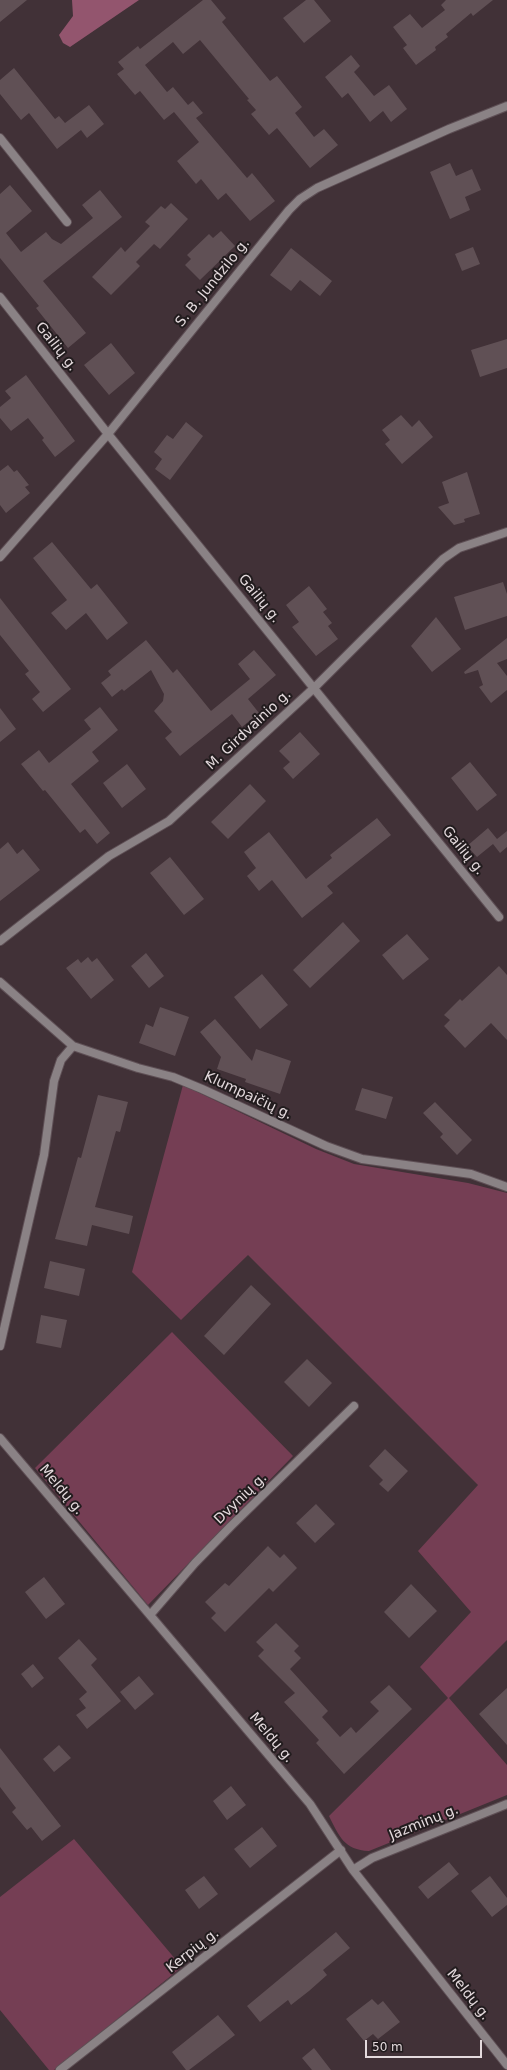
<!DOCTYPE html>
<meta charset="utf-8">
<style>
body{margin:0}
#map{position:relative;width:507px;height:2070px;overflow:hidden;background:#413137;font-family:"DejaVu Sans",sans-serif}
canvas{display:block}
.scale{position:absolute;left:365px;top:2040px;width:117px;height:18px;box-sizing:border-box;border:2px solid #e4dadd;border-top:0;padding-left:5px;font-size:12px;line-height:14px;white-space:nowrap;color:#e4dadd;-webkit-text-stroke:3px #221c1e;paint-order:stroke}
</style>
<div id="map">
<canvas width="507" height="2070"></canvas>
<div class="scale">50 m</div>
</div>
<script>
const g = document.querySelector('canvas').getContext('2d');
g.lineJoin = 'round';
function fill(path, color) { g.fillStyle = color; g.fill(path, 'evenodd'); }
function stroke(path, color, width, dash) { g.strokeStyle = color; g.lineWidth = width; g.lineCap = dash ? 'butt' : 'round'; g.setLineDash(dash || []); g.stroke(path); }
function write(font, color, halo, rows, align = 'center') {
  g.font = font + ' "DejaVu Sans",sans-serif'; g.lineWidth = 4; g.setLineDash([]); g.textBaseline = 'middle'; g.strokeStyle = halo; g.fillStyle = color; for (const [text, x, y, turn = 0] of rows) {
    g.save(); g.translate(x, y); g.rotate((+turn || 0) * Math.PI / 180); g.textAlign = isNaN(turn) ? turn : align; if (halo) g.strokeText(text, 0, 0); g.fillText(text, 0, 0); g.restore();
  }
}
fill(new Path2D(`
 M183,1085L316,1149L354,1164L468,1183L507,1193V1640L449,1698L507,1765V1795L369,1851C344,1850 339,1836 329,1816L448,1698L420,1667L471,1612L418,1551L478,1485L248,1255L181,1320L132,1272Z
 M172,1332L293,1456L148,1605L35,1468Z
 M74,1839L182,1967L54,2070H49L0,2010V1897Z`), '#753e54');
fill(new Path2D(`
 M72,0H139L70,47L63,43L59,35L73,16Z`), '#93556e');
fill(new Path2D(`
 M0,0H27L0,22Z
 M203,0H211L226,18L222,22L270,81L277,76L302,107L295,113L314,137L324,129L338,145L310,168L277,128L269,135L251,114L256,110L247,100L249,99L200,40L183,54L173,42L145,65L167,92L173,87L188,105L193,101L203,113L196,118L247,178L252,173L275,201L250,221L226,193L218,200L201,179L196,184L177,161L199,142L174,112L164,120L140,91L135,95L117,74L124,69L118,62L138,46L140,49Z
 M306,0H314L331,21L304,43L283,18Z
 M446,0H493L473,16L471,13L446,34L448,37L435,47L436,50L416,65L403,48L407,45L393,27L410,14L422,28L445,10L441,5Z
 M351,55L360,66L354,72L374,96L389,85L407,109L391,122L383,111L370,122L348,93L342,98L325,77Z
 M14,68L55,119L59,116L65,123L89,105L104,124L87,138L81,130L57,149L29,113L21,120L0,94V80Z
 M450,163L456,176L472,169L481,190L465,197L470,210L450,219L430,172Z
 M10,185L32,211L6,233L21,252L46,232L52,239L61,244L93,218L82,205L100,190L122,217L43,281L86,333L68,348L36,308L39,306L0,258V194Z
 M171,203L188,219L160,249L154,244L136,262L140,266L111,295L92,277L121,247L125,252L150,226L145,222L161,206L165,209Z
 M221,231L235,246L200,280L185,265L191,259L187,255L209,234L213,238Z
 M473,247L480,264L462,271L455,254Z
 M291,248L332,281L320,296L300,280L291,291L270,275Z
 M507,339V368L480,377L471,350Z
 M111,343L135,373L109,395L84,365Z
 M26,375L75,441L55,457L42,440L44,438L28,418L11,431L0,418V407L11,398L5,391Z
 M401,415L412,427L419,420L433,437L402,464L385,444L390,440L382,430Z
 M186,422L203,436L170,480L155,469L162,459L154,452L167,435L173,439Z
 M8,465L14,472L17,470L29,485L25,487L30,493L6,513L0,505V471Z
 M467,472L480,514L464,519L465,522L454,525L438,507L449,503L442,482Z
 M52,542L91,589L97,584L128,623L107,640L86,613L66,630L51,613L67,600L33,558Z
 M503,582L507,594V616L465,630L454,597Z
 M309,586L327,609L323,612L332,623L328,626L338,639L316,656L292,627L299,622L286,605Z
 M0,598L71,689L43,712L32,699L40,692L25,674L29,671L0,635Z
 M436,617L461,649L432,672L411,646Z
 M507,638V659L497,663L507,676V690L491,703L479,687L483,685L478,670L465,674L464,672Z
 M146,640L173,673L177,669L211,711L250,679L238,664L254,650L276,675L248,699L259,713L242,727L232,714L180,756L165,738L172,732L154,711L163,701L164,694L151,670L124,691L122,689L112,697L101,683L111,675L108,671Z
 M100,707L118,730L92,752L99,761L71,784L110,833L97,844L85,829L80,833L45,790L43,791L21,764L39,750L49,763L91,729L84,720Z
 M0,708L16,729L0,742Z
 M300,732L320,754L293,779L283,768L290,762L279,751Z
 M470,762L497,795L477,811L451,778Z
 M127,764L146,789L122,808L103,783Z
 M250,784L266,801L228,839L211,822Z
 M377,818L391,835L327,886L333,893L302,918L272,880L259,891L247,876L256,868L244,852L269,832L306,879L332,858L330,855Z
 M488,828L497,839L507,831V847L500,853L493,844L477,857L467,846Z
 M8,842L17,854L23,849L40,870L0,901V849Z
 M170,857L204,899L184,915L150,873Z
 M343,922L360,941L310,988L293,970Z
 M407,934L429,959L403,980L382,955Z
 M146,953L164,976L149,988L131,966Z
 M88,957L92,962L97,958L114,980L91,999L66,968L78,959L81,963Z
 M499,966L507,975V1040L491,1023L465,1048L444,1026L450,1020L444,1015L460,999L462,1001Z
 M262,974L288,1005L260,1029L234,997Z
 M160,1007L189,1017L175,1056L139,1043L146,1024L153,1027Z
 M215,1019L252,1061L256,1049L291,1061L280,1094L245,1082L246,1079L217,1069L221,1057L200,1032Z
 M362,1088L393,1097L386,1119L355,1110Z
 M98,1095L128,1102L120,1132L116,1131L95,1207L133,1216L129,1234L92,1225L87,1246L55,1239L78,1157L81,1158Z
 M435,1102L472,1140L457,1155L440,1137L443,1134L423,1113Z
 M50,1261L85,1269L79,1296L44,1288Z
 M251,1285L271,1304L224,1355L204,1336Z
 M41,1315L67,1320L61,1348L36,1343Z
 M307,1359L332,1383L309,1407L284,1382Z
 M385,1449L408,1471L388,1492L379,1484L383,1480L369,1466Z
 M316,1504L335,1524L315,1543L296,1523Z
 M268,1546L280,1558L284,1554L297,1568L273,1592L269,1588L225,1632L211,1618L216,1613L205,1602L225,1583L229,1586Z
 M44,1577L65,1604L46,1619L25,1592Z
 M411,1584L437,1611L409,1638L384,1612Z
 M276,1623L299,1646L294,1651L301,1658L290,1669L328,1711L322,1717L340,1737L351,1727L356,1733L379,1711L370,1702L389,1685L412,1709L344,1774L316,1743L319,1740L284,1702L295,1693L258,1656L264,1650L256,1642Z
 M79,1639L97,1659L91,1665L121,1701L87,1729L76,1715L86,1708L79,1699L87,1692L58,1658Z
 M33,1664L44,1678L32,1688L21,1674Z
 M139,1676L154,1694L135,1710L120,1692Z
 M507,1688V1745L479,1714Z
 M59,1745L71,1758L54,1772L43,1759Z
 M0,1748L61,1826L42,1841L31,1827L27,1830L12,1812L16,1808L0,1787Z
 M231,1786L246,1805L227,1820L213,1801Z
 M262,1827L277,1846L250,1868L234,1849Z
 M449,1862L459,1874L428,1899L418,1887Z
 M204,1876L218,1894L199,1909L185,1890Z
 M490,1876L507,1898V1905L492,1917L471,1891Z
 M336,1932L350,1948L323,1970L327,1975L309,1991L291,2005L288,2000L260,2022L247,2006Z
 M372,1999L378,2005L383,2001L400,2022L378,2039L373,2034L364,2041L346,2019Z
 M218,2015L235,2035L189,2070H186L172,2052Z
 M314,2048L331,2070H312L302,2058Z`), '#605055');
const street = new Path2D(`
 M0,138L67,222
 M0,297L108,434L499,917
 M0,557L108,434L289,210L300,199L317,188L449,129L507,106
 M0,941L109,856L169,821L314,688L443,559L459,548L507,532
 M0,982L73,1046L138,1068L173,1077L202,1089L326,1146L362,1159L471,1174L507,1187
 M0,1346L44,1155L54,1081L61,1060L73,1046
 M0,1438L310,1804L353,1870L507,2065
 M150,1615L195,1563L231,1526L354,1406
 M353,1870L372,1858L507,1804
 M60,2070L341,1850`);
stroke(street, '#5e4f55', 10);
stroke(street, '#8a8285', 8);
write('14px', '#e4dadd', '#221c1e', [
 ["S. B. Jundzilo g.",213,283,-51],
 ["Gailių g.",56,347,52],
 ["Gailių g.",259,599,51],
 ["M. Girdvainio g.",249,730,-43],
 ["Gailių g.",463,851,51],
 ["Klumpaičių g.",248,1096,25],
 ["Meldų g.",61,1490,50],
 ["Dvynių g.",241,1499,-44],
 ["Meldų g.",271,1738,50],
 ["Jazminų g.",424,1823,-22],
 ["Kerpių g.",193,1951,-38],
 ["Meldų g.",468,1995,52]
]);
</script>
